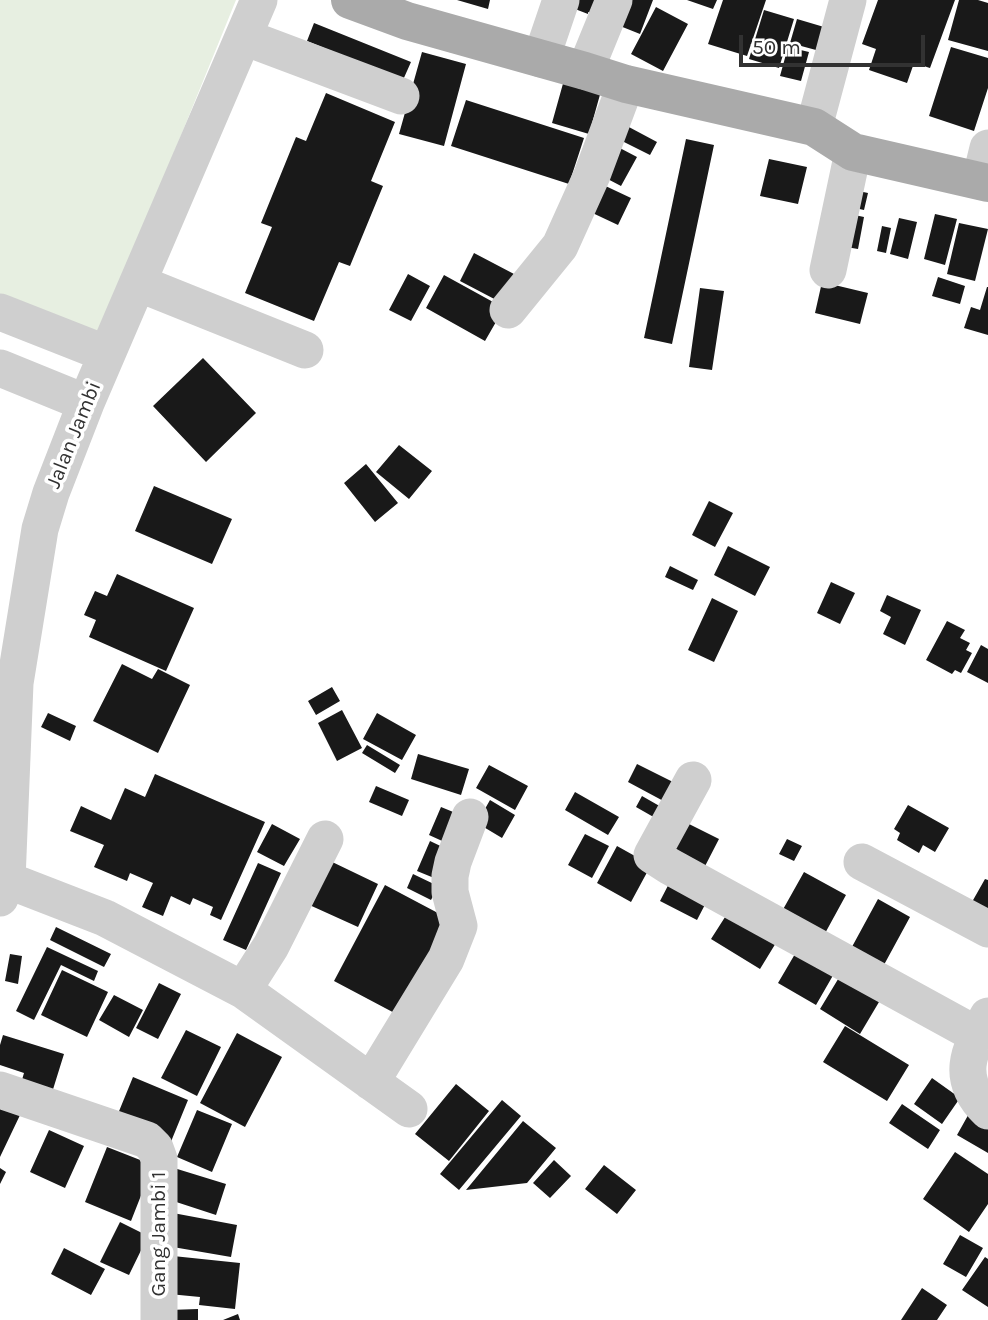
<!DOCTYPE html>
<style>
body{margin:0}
#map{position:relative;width:988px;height:1320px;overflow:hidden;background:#fff;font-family:Karla,sans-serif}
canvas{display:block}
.scale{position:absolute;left:739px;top:35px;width:186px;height:32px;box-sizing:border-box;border:4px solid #323232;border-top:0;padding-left:9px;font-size:21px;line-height:24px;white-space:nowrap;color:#323232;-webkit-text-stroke:5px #fff;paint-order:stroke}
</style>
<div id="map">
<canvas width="988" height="1320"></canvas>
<div class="scale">50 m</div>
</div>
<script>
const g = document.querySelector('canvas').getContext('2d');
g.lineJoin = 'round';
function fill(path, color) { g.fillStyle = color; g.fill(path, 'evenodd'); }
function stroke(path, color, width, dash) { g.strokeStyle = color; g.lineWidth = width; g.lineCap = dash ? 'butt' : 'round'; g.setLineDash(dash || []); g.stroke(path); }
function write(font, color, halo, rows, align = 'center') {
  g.font = font + ' Karla,sans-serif'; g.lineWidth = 7; g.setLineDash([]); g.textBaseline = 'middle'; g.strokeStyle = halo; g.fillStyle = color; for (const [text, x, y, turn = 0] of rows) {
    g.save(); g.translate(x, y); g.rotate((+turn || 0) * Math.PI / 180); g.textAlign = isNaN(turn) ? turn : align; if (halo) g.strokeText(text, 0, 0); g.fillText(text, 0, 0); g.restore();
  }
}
fill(new Path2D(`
 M0,0H236L97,342L0,303Z`), '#e7efe1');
fill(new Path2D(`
 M457,0H490L488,9Z
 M564,0H611L604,19L588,12V14L562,4Z
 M630,0H653L640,34L620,26Z
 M687,0H717L713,9Z
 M723,0H766L747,56L708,44Z
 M878,0H955L930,68L914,63L907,83L869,70L876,49L862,44Z
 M959,0H978L988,3V51L948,40Z
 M656,7L688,24L663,71L631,54Z
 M764,10L794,19L779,68L749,59Z
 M797,19L824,27L816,50L790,43Z
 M314,23L411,62L403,80L307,41Z
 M788,47L809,52L801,81L780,76Z
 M951,47L988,58V88L974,131L929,116Z
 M422,52L466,64L444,146L399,134Z
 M564,80L601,91L589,134L552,123Z
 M326,93L395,122L371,181L383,186L350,266L339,262L314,321L245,293L272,227L261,223L296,137L306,141Z
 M466,100L584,138L569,184L451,146Z
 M627,126L657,142L650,155L620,140Z
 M686,139L714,145L672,344L644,338Z
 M616,146L637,157L621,186L600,175Z
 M769,159L807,167L798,204L760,196Z
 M597,182L631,198L618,225L584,209Z
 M849,189L868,193L864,210L846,206Z
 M845,213L864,217L858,249L840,246Z
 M935,214L957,219L945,265L924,259Z
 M899,218L917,222L908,259L890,254Z
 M959,223L988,229L975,281L947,274Z
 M882,226L891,228L886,253L877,251Z
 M474,253L514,274L500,302L460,281Z
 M408,274L430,286L411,321L389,310Z
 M444,275L504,308L485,341L426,308Z
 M938,277L965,286L960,304L932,296Z
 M822,282L868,293L860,324L815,313Z
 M987,287H988V335L964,328L971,307L980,310Z
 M700,288L724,291L712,370L689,367Z
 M203,358L256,413L206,462L153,406Z
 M399,445L432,471L409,499L376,472Z
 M366,464L398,503L375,522L344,483Z
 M154,486L232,519L212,564L135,531Z
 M709,501L733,513L715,547L692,535Z
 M728,546L770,567L755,596L714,575Z
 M670,566L698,580L693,590L665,577Z
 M117,574L194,608L166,671L89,637L96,620L84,615L95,591L107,596Z
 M831,582L855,593L840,624L817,613Z
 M887,595L921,610L905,645L883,634L891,617L880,611Z
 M712,598L738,611L714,662L688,650Z
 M947,621L965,630L960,638L970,643L966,650L972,653L961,673L955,670L952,674L926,660Z
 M981,645L988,649V683L967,672Z
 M122,664L152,679L158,669L190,685L158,753L93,721Z
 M332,687L340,701L316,715L308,701Z
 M342,710L362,748L337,761L318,723Z
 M48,713L76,726L70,741L41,727Z
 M377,713L416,735L402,760L363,739Z
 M367,745L400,765L395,773L362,753Z
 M418,754L469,769L461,795L411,779Z
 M637,764L679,785L669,804L628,782Z
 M489,765L528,786L515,810L476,788Z
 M155,774L265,822L221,920L210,915L213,907L193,898L190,905L171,896L163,916L142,907L153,883L130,873L127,881L94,867L104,845L70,831L81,806L111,820L125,788L145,797Z
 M376,786L409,800L402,816L369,802Z
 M575,792L619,817L608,835L565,810Z
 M642,796L663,808L657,819L636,807Z
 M490,800L515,815L502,838L477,823Z
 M908,805L949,828L935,852L923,845L919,853L897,840L900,833L894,829Z
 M441,807L463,816L451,845L429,835Z
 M683,821L719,839L703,870L667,852Z
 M272,824L300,839L284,866L257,852Z
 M585,834L609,846L592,878L568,865Z
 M787,839L802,846L794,861L779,854Z
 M430,841L451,851L439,880L417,871Z
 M617,846L651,865L631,902L597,883Z
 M326,859L378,884L358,927L305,903Z
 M258,863L281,873L246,950L223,940Z
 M804,872L846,895L823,937L781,913Z
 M413,874L438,886L431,900L407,888Z
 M674,874L711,893L697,920L660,901Z
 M985,879L988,880V920L968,909Z
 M385,885L453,921L402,1017L334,981Z
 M878,899L910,917L879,974L847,956Z
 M734,903L782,933L760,969L711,939Z
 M56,927L111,954L104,967L50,940Z
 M802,942L839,965L816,1005L778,983Z
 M47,947L98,971L94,981L61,965L34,1020L16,1011Z
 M10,954L22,956L18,984L5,981Z
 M846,966L879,1002L860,1034L820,1009Z
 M62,970L108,992L87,1037L41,1015Z
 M159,983L181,994L158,1039L136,1028Z
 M114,995L143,1010L129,1037L99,1020Z
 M845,1026L909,1065L887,1101L823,1062Z
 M186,1030L221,1047L197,1096L161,1078Z
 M237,1033L282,1057L245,1127L200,1103Z
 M3,1035L64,1054L50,1099L19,1090L24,1073L0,1065V1045Z
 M133,1077L188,1100L170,1144L115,1121Z
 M932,1078L960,1098L942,1124L914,1104Z
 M456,1084L489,1111L449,1161L415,1134Z
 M502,1100L521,1116L459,1190L440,1174Z
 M0,1103L21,1113L0,1157Z
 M902,1104L940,1130L928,1149L889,1123Z
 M197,1110L232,1124L212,1172L177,1157Z
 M971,1110L988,1120V1153L957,1135Z
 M523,1121L556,1148L527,1183L466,1190Z
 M49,1130L84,1146L65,1188L30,1172Z
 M107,1147L153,1165L131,1221L85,1202Z
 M955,1152L988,1174V1204L969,1232L923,1199Z
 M554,1160L571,1176L550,1198L533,1183Z
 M604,1165L636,1190L617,1214L585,1189Z
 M0,1168L6,1172L0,1184Z
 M174,1168L226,1184L216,1215L164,1198Z
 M173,1213L237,1225L231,1257L167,1246Z
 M120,1222L148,1236L129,1275L100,1262Z
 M960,1235L983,1248L966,1277L943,1264Z
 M64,1248L105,1269L91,1295L51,1274Z
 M173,1256L240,1263L235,1309L199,1305L200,1297L169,1294Z
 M985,1257L988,1259V1307L962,1290Z
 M922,1288L947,1305L937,1320H901Z
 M198,1309V1320H169V1310Z
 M238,1314L240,1320H223Z`), '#191919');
stroke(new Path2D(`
 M244,37L401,96
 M541,59L561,0
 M585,71L614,0
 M814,127L848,0
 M980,181L988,148
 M828,270L853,152
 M138,283L305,350
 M508,310L560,246L592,175L626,84
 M0,312L107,354
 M0,368L86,403
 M693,780L652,855L669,866L977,1035
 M862,862L988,929
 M7,880L105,918L243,990L409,1109
 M0,898L7,880L15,683L40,529L51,493L86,403L259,0
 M243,990L271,946L325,839
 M988,1016C968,1051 955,1079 988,1111
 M371,1082L446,959L459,926L450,892V876L453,862L470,817
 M0,1090L147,1140L155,1148L159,1159V1320`), '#cfcfcf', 37);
stroke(new Path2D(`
 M350,0L407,21L585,71L626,84L814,127L853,152L988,183`), '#aaa', 38);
write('21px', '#323232', '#fff', [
 ["Jalan Jambi",74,435,-68],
 ["Gang Jambi 1",159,1234,-90]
]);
</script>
